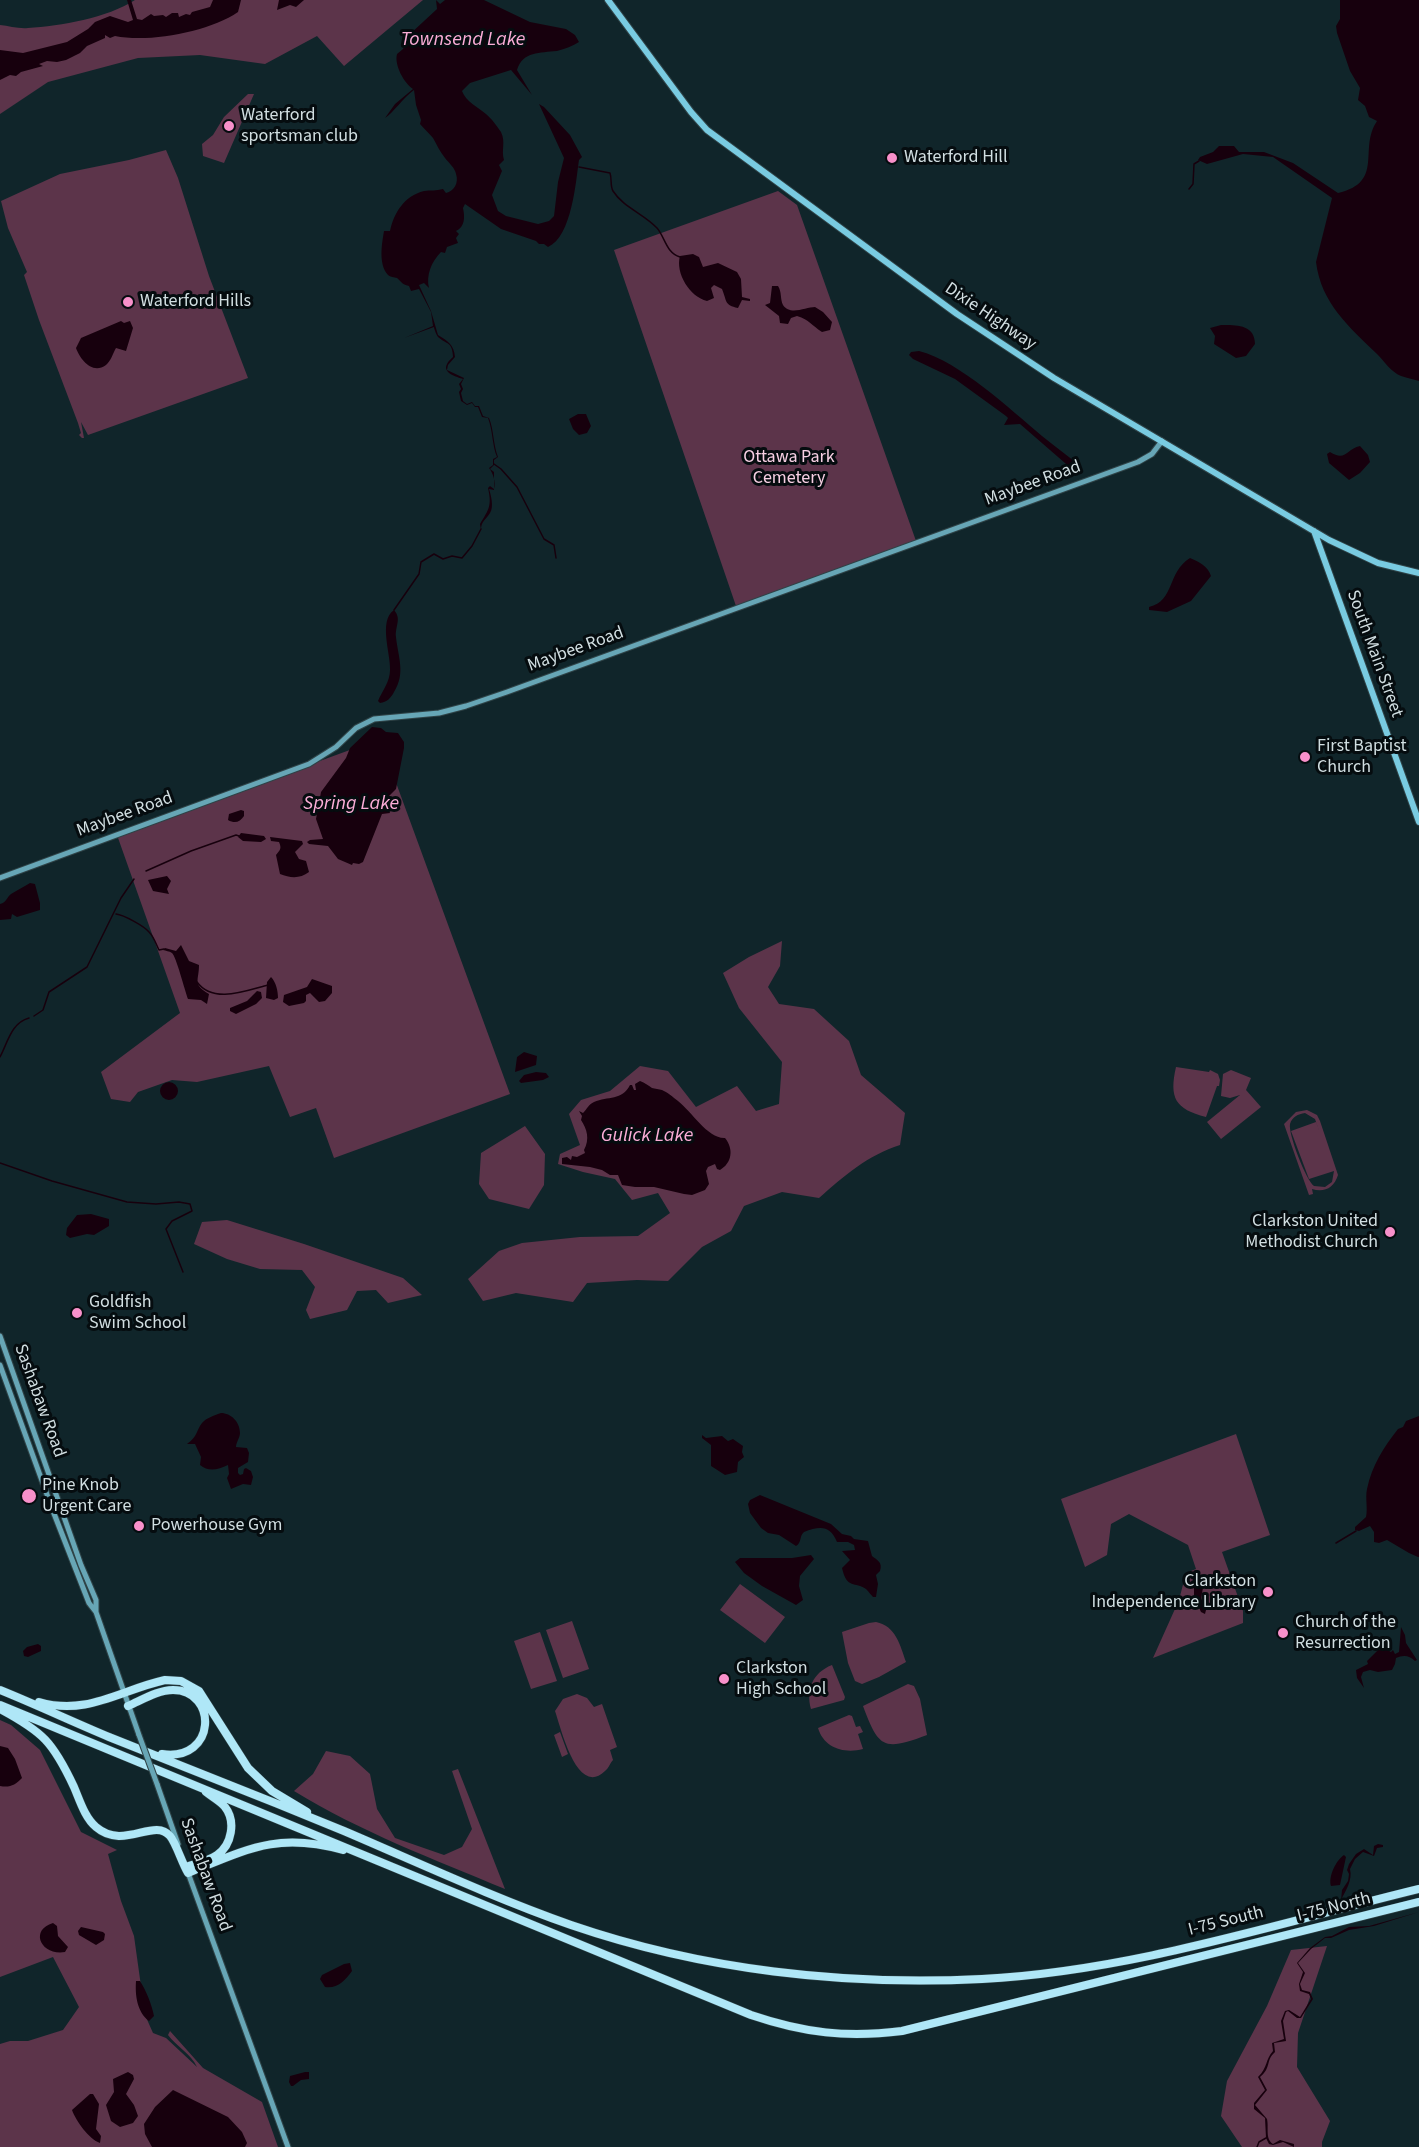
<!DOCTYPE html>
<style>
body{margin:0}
canvas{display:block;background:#10252a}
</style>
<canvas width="1419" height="2147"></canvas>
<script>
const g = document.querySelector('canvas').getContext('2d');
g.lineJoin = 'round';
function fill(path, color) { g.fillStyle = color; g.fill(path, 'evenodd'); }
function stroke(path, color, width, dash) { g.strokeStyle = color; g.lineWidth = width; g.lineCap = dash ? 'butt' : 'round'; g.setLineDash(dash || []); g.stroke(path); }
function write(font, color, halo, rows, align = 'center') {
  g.font = font + ' "Source Sans 3",sans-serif'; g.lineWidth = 6; g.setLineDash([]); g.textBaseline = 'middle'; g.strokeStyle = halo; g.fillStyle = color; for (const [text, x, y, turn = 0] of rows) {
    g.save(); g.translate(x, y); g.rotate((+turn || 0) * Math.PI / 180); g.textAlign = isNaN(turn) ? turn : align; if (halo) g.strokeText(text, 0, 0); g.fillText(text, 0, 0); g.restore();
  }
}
fill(new Path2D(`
 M135,0H423L344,66L317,36L265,64L200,55L138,58L48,82L0,114V25C9,26 19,29 28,28C61,26 107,18 135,0Z
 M248,94H254L224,163L203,156L202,144L213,135L224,117Z
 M166,150L178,178L209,276L248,378L88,435L81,422L84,438H82L79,435L81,433L78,423L39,320L24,275L27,272L8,228L1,201L60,174L129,160Z
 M778,191L797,205L916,541L736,606L614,250Z
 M380,739L510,1094L334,1158L316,1108L290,1117L269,1066L197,1082L172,1080L138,1092L130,1102L111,1099L101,1072L180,1013L117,835Z
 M782,941L780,966L768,987L779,1004L814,1009L849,1041L861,1075L905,1113L900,1145C868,1155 844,1176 819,1198L782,1192L744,1206L731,1231L702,1247L668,1281L637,1280L587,1283L573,1302L516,1293L483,1301L468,1279L499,1251L522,1243L580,1237L638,1236L670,1213L658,1193L632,1200L615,1179L583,1172L558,1164L560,1154L580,1145L569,1114L581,1100L610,1091L640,1066L668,1071L696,1107L737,1086L756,1111L779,1104L782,1062L739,1008L723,973L749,957Z
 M1176,1067L1209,1072L1210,1070L1218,1074L1220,1080L1219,1086H1217L1206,1117C1175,1109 1169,1098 1176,1067Z
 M1231,1070L1251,1078L1246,1090L1261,1107L1221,1139L1207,1122L1240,1095L1230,1098L1221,1096L1223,1074Z
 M1307,1110L1317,1115L1320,1121L1338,1175C1334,1188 1324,1193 1312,1189L1313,1194L1309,1195L1284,1124L1296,1112ZM1305,1113L1315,1119L1320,1133L1316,1122L1291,1131L1309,1179L1334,1171L1332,1182L1325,1187L1314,1186C1306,1180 1288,1134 1290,1124C1292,1117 1298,1114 1305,1113Z
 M525,1126L545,1154L544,1185L529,1209L489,1199L479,1184L481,1153Z
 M227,1220L304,1244L403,1278L422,1295L388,1303L376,1290L357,1291L347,1310L310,1319L306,1310L315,1287L302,1270L260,1269L227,1259L194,1244L202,1222Z
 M1236,1434L1270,1535L1222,1552L1243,1611V1623L1153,1658L1179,1600L1186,1573L1196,1569L1188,1545L1129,1514L1111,1524L1107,1555L1085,1567L1061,1499Z
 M740,1584L785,1617L765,1643L720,1610Z
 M572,1621L589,1669L563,1678L546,1630Z
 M876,1622C896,1626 900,1645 906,1662L879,1677L862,1684L855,1681L848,1663L842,1632L869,1623Z
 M540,1632L557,1681L531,1689L514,1641Z
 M832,1665L845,1697L844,1700L811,1709C806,1690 812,1673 832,1665Z
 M908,1684L914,1686L920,1699L927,1735C884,1751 879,1749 863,1706Z
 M577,1694L587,1698L594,1707L602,1704L617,1747L610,1750L613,1760C610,1763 609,1768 605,1771C577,1798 561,1728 555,1711L563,1699Z
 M849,1715L852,1716L856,1727L860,1726L863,1732L858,1734L863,1749C844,1754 824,1748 818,1728Z
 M0,1720L11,1725L40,1750L81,1832L117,1850L108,1854L121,1901L134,1936L145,2015L153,2033L166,2038L197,2067C191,2054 176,2046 168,2035L170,2031L203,2068L262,2102L278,2147H0V2044L10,2041H28L63,2030L79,2007L53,1957L0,1977Z
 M560,1732L568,1754L562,1757L554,1735Z
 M326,1751L350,1756L370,1774L377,1809L395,1838L444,1855L462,1847L472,1829L452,1771L458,1769L505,1889C433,1859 361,1832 294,1791L313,1774Z
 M1327,1946L1298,2033L1297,2067L1330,2121L1322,2142V2147H1242L1221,2116L1227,2081L1267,2006L1291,1950Z`), '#5c344a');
fill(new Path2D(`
 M127,0H131L137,19L142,20L151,14L154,16L163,15L166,17L172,13H178L179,17L186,14L190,15L192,12L210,7L213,0H241L238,12C209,32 149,43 115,36L110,38L105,35V38L87,46L80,53L66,60L57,62L47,61L39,64L43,66L21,72L16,76L10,75L0,80V50L23,53L67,42L88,29L95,22L110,16L128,22L133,20Z
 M279,0H304L296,7L290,5L277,10Z
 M436,0L440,4L445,0H484L530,22L566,29L575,35L579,42C573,46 565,49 557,51C540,53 523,51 517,70L532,95L511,70L470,83L462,91C466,102 478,107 486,114C491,118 497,126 501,132C506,142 501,150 504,160L499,165L502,171L492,195L498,211L506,216L538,224L549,221L554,216L558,182L564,158L539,104L544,107L570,135L582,157L579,160C576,180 572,237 548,247L544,244H539L536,241L501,229L465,204L463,208C465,217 465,227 456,231L459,234L456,238L458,243L447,247L445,253L441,252C431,262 426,276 429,288L424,283L419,285L431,311L438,335C448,341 454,345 455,357L448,365L447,370L464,378L461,384L463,389L461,393L463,401L467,404L472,402L475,406H479L483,416L489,418C494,430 493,444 498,457L494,460V465L490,469L494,472V490L489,489C491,495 494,507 490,513C486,520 481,521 481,530L480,524C489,509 492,506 488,488L490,486L494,489C496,482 493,473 489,468L493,465V459L497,457C492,445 493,431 488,418L482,417L478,407H475L472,403L467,405L461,401L459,392L461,389L459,384L463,379C457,377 442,373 447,364C448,361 451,359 453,357C452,341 447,345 438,337C437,336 434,329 434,327L404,338L433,326L431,312L419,289L411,291L409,286C401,284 402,282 397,278C394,277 390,277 388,275C378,264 382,243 384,231H390C394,213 404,196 424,191C430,190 436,191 443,189L446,193C454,191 459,183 456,174C455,168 449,163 445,158C440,152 437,145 433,138C429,133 424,129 420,124L421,120L416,105L414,90C403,98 393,113 385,118L395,104L413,89C404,83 394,65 397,54L403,49L410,34L437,9Z
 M1340,0H1419V381C1413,379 1406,378 1401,376C1391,372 1384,361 1377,354C1349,327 1321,303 1316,262L1332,198L1273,157L1243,154L1207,164L1198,160L1200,157L1213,152L1219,146H1234L1239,152H1264L1293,163L1338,193C1385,182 1358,149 1377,121L1369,117L1365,106L1358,100L1360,88L1350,71L1337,33L1336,26L1340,19Z
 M693,254L699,257L703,267L718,263L737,272L741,279L742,297L750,299V301L742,300L738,308C724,305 727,301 722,289L714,285L711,288L714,298L707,301C690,297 675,273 680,256Z
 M772,286H778C782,292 780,299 783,305C790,316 806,307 815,307L823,312L832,322L830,330L822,332C811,325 810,320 797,316L791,318L788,324L780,323L779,316L765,305L770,303Z
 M121,321L124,323L130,321L133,328L126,351L116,348C113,353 111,361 106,365C92,375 80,359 76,348L81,338Z
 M1221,325C1235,325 1255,324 1255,344L1246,356L1236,358L1214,344L1215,336L1210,328Z
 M919,351C959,361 1011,410 1042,436C1054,446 1067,455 1079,465L1080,471L1073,470L1020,424L1004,425L1008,418L1006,416L955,379L913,359L909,355L911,352Z
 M578,414H586L591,426L587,433L579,435L573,429L569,419Z
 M1360,446L1368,455L1370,462L1360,473L1349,480L1329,463L1327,454L1330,452C1346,462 1346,449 1360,446Z
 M1190,558C1199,562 1208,566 1211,576L1191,601L1167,612L1149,610V607C1175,601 1167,572 1190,558Z
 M394,610C402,619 395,626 396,637C398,657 406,673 394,692C391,698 387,702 380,703L378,701C382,691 390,682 390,670C391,654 378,621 394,610Z
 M372,727L381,728L386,732L398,733L404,742V748L396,789L385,800L390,813L382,814L363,862L359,864L353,863L352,865L338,859L328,846L309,844L307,842L310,840L323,839L316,819L321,792L346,758L350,748Z
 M241,810L244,811V816C240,822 235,824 228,820L229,814Z
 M241,833L264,836L266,839L261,842L243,841L238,837Z
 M270,837L302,841L303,844L295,852L299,859L306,861L309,872C300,879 290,878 280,874L276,855C280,850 282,849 279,842L271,841Z
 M167,876L171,881L167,889L169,894L153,891L148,880Z
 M30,883L35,884L40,903V910L17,917L12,914L11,919L0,920V904C7,902 6,898 11,894C17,890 24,887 30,883Z
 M181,945L189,961L199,965C199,981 192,984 209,994L207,1004L201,1000L188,999C185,991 176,956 172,953C169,951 166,951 163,950L165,948L176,951Z
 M271,977C276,982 278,991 278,998L274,1000L266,998L267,982Z
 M312,979L332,986V993L325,1001L319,1002L310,993L306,995V1001L304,1003L289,1006L283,1002L284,995L307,987Z
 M257,991L261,992L262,998L256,1004L236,1014L230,1011V1008L247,1001Z
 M524,1052L537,1056L536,1065L515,1072L517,1057Z
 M536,1072L546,1073L549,1077L543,1080L521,1083L519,1081L524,1075Z
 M640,1081C645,1083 648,1085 652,1088C655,1089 659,1089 662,1090C667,1092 673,1097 678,1101C692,1112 708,1139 725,1138C734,1149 732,1163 720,1170L717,1169L715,1164L708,1167L706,1171L709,1184L705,1190L692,1195L684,1194L654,1187H635L622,1185L618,1175H610L602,1170L590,1167L562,1164V1158L567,1157L571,1160L572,1156L577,1157L585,1153L584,1150C590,1139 587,1129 581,1120L582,1116L579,1111L583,1113C587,1109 589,1104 594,1102C608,1096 622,1101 630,1085H632L634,1090H636L635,1084Z
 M160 1091a9 9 0 1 1 18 0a9 9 0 1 1-18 0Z
 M91,1214L109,1219V1226L94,1235L87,1234L70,1238L66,1235L67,1228L77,1215Z
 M221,1413C231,1413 240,1422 240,1433C240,1438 236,1442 236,1447L247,1448L249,1453L248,1462L238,1468V1473L240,1475L243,1474L244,1469L246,1468L251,1471L253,1477L251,1485L243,1484L231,1489L227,1478L229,1474L228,1465C218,1470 208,1472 200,1465L201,1457L195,1444H187C198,1436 196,1431 202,1423C206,1418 215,1415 221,1413Z
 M1419,1416V1557H1418L1409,1553L1387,1540L1379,1543L1374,1542V1532L1370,1526L1359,1531L1355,1530V1527L1366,1517C1368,1508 1365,1498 1367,1489C1372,1465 1384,1447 1398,1429L1403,1427L1406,1421Z
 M702,1435L706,1438L722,1436L728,1441L733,1439L743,1446L742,1452L744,1457L738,1462L737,1472L725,1475L711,1466V1445L702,1438Z
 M760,1495L831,1524L842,1534L851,1536L854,1539L868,1541L872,1556C877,1560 883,1562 880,1571L876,1575L878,1584L876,1597H873C871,1595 869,1592 866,1589C855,1581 847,1590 842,1568L850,1560L842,1551L855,1550L854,1545L848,1542H837C830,1525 820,1526 804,1532C799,1536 802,1543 796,1546L779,1535L768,1533L761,1528L750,1513L748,1504L750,1500Z
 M811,1555L814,1559L800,1576L799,1586L803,1600L796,1605L762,1586L744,1573L735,1562L740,1558H792Z
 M1197,1584L1203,1588L1201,1598L1206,1610L1205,1614L1201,1612L1194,1597V1586Z
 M1401,1627L1405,1635L1406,1643L1417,1660L1415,1661C1409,1655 1403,1655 1396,1658L1395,1664L1392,1670L1378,1672L1370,1670L1363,1672L1361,1677L1364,1688L1357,1678L1356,1670L1368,1664L1367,1661L1378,1650L1386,1649L1391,1652L1393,1650L1395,1654L1399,1652Z
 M38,1644L41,1646V1651L28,1657L24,1656L23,1651L27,1647Z
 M0,1746L8,1748L15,1759L22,1778C15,1785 10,1788 0,1786Z
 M1378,1844L1383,1845V1847L1377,1848L1374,1856L1363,1852L1355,1859L1350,1869C1353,1880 1345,1892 1341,1900L1342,1890L1348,1881L1349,1874L1347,1870L1349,1864L1356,1854L1364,1849L1373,1855L1374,1846Z
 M1344,1855L1346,1857L1340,1885L1331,1886C1328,1877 1336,1860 1344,1855Z
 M1419,1912L1374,1926L1349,1930L1331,1938H1325L1311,1949L1298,1963L1305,1973L1300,1984L1302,1990L1310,1992L1313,1999L1301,2018H1297L1288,2011L1286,2012L1283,2021L1286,2041L1274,2043L1275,2052C1265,2061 1272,2067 1260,2077L1267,2090L1255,2105L1267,2119C1269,2128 1265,2139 1273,2144L1280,2140L1294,2144V2147L1283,2142L1273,2145L1269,2144L1266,2138L1265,2118L1254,2109V2103L1265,2090L1258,2077C1268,2067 1265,2060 1273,2051L1272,2043L1284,2039L1281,2021L1285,2011L1289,2010L1300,2017L1311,1999L1309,1994L1300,1991L1299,1984L1303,1972L1297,1963L1310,1948L1325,1937L1332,1936L1349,1927L1369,1926Z
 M53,1923L57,1926L58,1936L68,1947L65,1952C41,1956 29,1930 53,1923Z
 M81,1927L103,1932L105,1934L104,1940L96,1945L79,1935L78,1931Z
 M350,1963L352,1971C345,1981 337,1989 325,1987L320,1979L322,1975L344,1964Z
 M136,1981H140C146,1990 152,2005 154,2016L149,2021C137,2012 135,1995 136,1981Z
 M128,2072L133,2075L134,2079L126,2094L134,2105L138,2116L133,2123L120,2127L111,2121L106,2105L114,2092L113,2079Z
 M305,2072H309V2079L301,2080L293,2086H291L289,2082L290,2076Z
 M173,2090L228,2117L242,2132L247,2143L245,2147H152L145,2134L144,2124L155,2107Z
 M90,2094H93L99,2104L96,2129L101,2136L100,2143C89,2139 76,2121 72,2110Z`), '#17000d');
stroke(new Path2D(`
 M579,167L610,173C612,179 610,186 613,191C623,207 644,214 657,228C665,237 666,253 680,257
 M1189,189L1193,184L1194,164L1199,161
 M494,464L501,469L517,487L544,539L554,545L556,558
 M394,610L419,574L421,562L434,554L443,559L452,556L462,558L472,546L481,529
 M146,871L191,851L236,835L239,836
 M116,914C124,915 144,926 149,932C154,937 156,944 159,950L164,949
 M197,982C213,1004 245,991 268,985
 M34,1016L43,1010L49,992L87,967L121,898L134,879
 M0,1057C8,1042 11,1023 29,1018
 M0,1163L52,1181L127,1202L156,1204L179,1202L190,1204L192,1211L172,1221L166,1229L183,1272
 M1336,1543L1356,1531
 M1257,2147L1259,2142L1266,2138`), '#17000d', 1.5);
const secondary = new Path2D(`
 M0,878L309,764L336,747L356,728L374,719L439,713L466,706L507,692L1138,462L1152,454L1162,441
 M0,1336L81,1565L96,1600V1612L139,1735
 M0,1365L53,1511L89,1603L96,1612
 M157,1784L178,1844
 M187,1870L288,2147`);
const primary = new Path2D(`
 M608,0L691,112L707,130L957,314L1054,378L1329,540L1378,563L1419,573
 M1314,531L1419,822`);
const highway = new Path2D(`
 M0,1690C37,1705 73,1722 109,1737C188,1768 266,1799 344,1831C419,1863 494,1898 571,1925C702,1970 844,1986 982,1979C1131,1971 1275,1924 1419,1889
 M39,1702C87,1716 120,1690 165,1680L181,1681L199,1691L248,1768L272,1791L307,1812
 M0,1705L751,2015C804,2033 847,2038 902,2031L1419,1902
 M128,1706C142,1700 158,1690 173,1690C218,1690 217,1762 162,1754
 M0,1709C43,1732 53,1742 74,1787C80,1801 85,1818 96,1827C124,1851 154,1817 170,1836C176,1843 182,1863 188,1873C248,1849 277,1832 343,1850
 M186,1867C197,1863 208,1861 217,1855C232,1845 236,1821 225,1807C220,1801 212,1797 206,1792`);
stroke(secondary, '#2f4347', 7);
stroke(primary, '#2f4347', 8);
stroke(highway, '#2f4347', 9);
stroke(secondary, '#67a6b6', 5);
stroke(primary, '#79cbe1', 6);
stroke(highway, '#afe7f7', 8);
const secondaryBridge = new Path2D(`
 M139,1735L157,1784`);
stroke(secondaryBridge, '#2f4347', 7, []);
stroke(secondaryBridge, '#67a6b6', 5);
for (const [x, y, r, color] of [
 [229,126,6,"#f890ca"],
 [892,158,6,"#f890ca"],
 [128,302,6,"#f890ca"],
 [1305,757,6,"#f890ca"],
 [1390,1232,6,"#f890ca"],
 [77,1313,6,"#f890ca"],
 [29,1496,8,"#f890ca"],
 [139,1526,6,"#f890ca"],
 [1268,1592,6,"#f890ca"],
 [1283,1633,6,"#f890ca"],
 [724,1679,6,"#f890ca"]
]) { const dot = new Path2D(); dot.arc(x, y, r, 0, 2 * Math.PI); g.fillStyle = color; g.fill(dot); stroke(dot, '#050c0f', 2); }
write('18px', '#d1dee1', '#050c0f', [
 ["Waterford",241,116],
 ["sportsman club",241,137],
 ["Waterford Hill",904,158],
 ["Waterford Hills",140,302],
 ["First Baptist",1317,747],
 ["Church",1317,768],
 ["Clarkston United",1378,1222,"right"],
 ["Methodist Church",1378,1243,"right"],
 ["Goldfish",89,1303],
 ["Swim School",89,1324],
 ["Pine Knob",42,1486],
 ["Urgent Care",42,1507],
 ["Powerhouse Gym",151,1526],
 ["Clarkston",1256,1582,"right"],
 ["Independence Library",1256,1603,"right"],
 ["Church of the",1295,1623],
 ["Resurrection",1295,1644],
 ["Clarkston",736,1669],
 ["High School",736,1690]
], 'left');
write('18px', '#d1dee1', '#050c0f', [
 ["Dixie Highway",990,317,34],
 ["Maybee Road",1033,484,-20],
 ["Maybee Road",576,650,-20],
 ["South Main Street",1374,654,70],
 ["Maybee Road",125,815,-20],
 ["Sashabaw Road",39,1401,70],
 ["Sashabaw Road",205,1875,70],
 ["I-75 North",1334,1908,-14],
 ["I-75 South",1226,1922,-14]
]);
write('18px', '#f7cfe3', '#050c0f', [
 ["Ottawa Park",789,458],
 ["Cemetery",789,479]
]);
write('italic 20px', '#fbadd7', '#050c0f', [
 ["Townsend Lake",463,41],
 ["Spring Lake",351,805],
 ["Gulick Lake",647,1137]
]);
</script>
